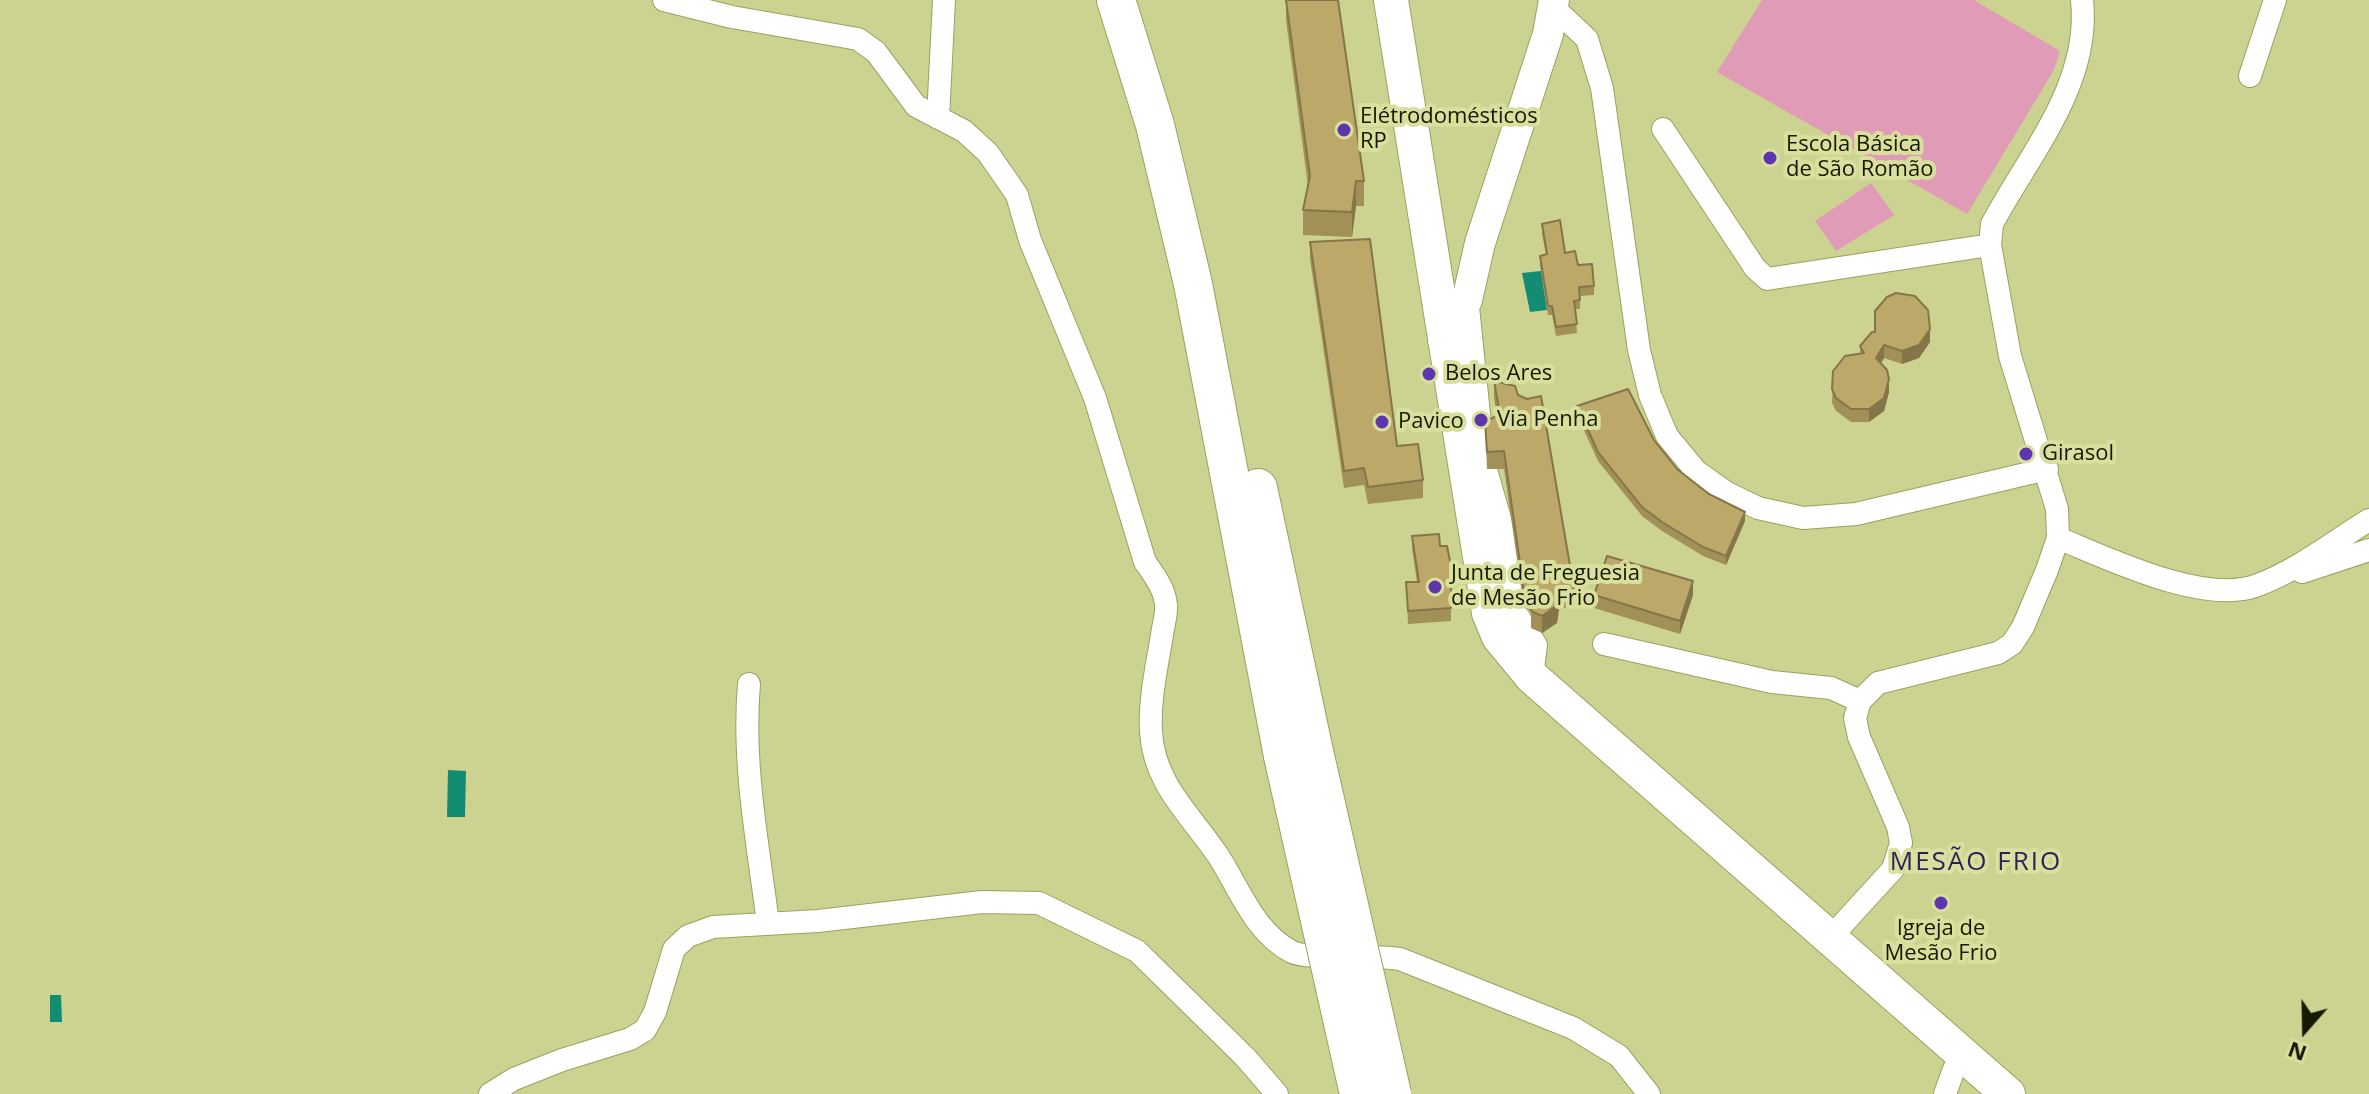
<!DOCTYPE html>
<meta charset="utf-8">
<style>
body{margin:0}
#map{position:relative;width:2369px;height:1094px;overflow:hidden;background:#ccd390;font-family:"Open Sans",sans-serif}
canvas{display:block}
.north{position:absolute;left:2265px;top:990px;width:80px;height:80px;-webkit-text-stroke:6px #d9e09d;paint-order:stroke;rotate:200deg;font-size:22px;font-weight:700;line-height:32px;text-align:center;color:#171901}
.north::after{content:'';display:block;margin:auto;width:28px;height:36px;background:#171901;clip-path:polygon(50% 0,100% 100%,50% 72%,0 100%)}
</style>
<div id="map">
<canvas width="2369" height="1094"></canvas>
<div class="north">N</div>
</div>
<script>
const g = document.querySelector('canvas').getContext('2d');
g.lineJoin = 'round';
function fill(path, color) { g.fillStyle = color; g.fill(path, 'evenodd'); }
function stroke(path, color, width, dash) { g.strokeStyle = color; g.lineWidth = width; g.lineCap = dash ? 'butt' : 'round'; g.setLineDash(dash || []); g.stroke(path); }
function write(font, color, halo, rows, align = 'center') {
  g.font = font + ' "Open Sans",sans-serif'; g.lineWidth = 8; g.setLineDash([]); g.textBaseline = 'middle'; g.strokeStyle = halo; g.fillStyle = color; for (const [text, x, y, turn = 0] of rows) {
    g.save(); g.translate(x, y); g.rotate((+turn || 0) * Math.PI / 180); g.textAlign = isNaN(turn) ? turn : align; if (halo) g.strokeText(text, 0, 0); g.fillText(text, 0, 0); g.restore();
  }
}
fill(new Path2D(`
 M1762,0H1974L2060,51L2054,70L1967,214L1717,72Z
 M1871,183L1894,215L1836,251L1815,221Z`), '#e09bb7');
fill(new Path2D(`
 M1541,271L1547,310L1530,312L1522,273Z
 M448,770L466,771L465,817H447Z
 M50,995H61L62,1022H50Z`), '#128c72');
const street = new Path2D(`
 M664,0L732,17L858,39L876,52L916,106L964,131L988,153L1017,195L1030,240L1095,398L1145,562C1154,575 1165,589 1166,605C1167,614 1163,626 1162,635C1157,666 1149,700 1151,732C1154,785 1192,816 1219,857C1240,890 1255,933 1292,952C1308,960 1375,954 1400,959L1573,1028L1619,1056L1649,1094
 M1554,8L1587,39L1602,88L1639,350L1650,395L1667,436L1696,471L1727,493L1758,508L1803,518L1856,514L2047,469
 M2250,76L2275,0
 M938,118L944,0
 M1663,129L1755,268L1767,279L1990,245
 M1467,297L1484,463L1501,522L1516,613L1536,645L1532,677
 M2058,538C2107,558 2205,606 2258,585C2298,570 2333,542 2369,520
 M2302,572L2369,550
 M1604,644L1772,682L1831,688L1860,701
 M749,684C742,763 758,845 768,923
 M1830,938L1893,869L1901,843L1898,827L1859,737L1855,718L1860,701L1878,683L1998,653L2012,644L2023,627L2047,570L2058,538L2057,509L2010,356L1990,245L1992,224C2030,153 2091,84 2082,0
 M490,1094L514,1079L562,1060L630,1039L645,1030L655,1012L674,949L688,936L713,927L818,921L982,902L1039,903L1137,951L1245,1057L1277,1094
 M1945,1094L1954,1069L1966,1057`);
const secondary = new Path2D(`
 M1443,340L1467,300L1480,243L1548,34L1554,0`);
const primary = new Path2D(`
 M1391,0L1489,613L1499,637L1532,677L2008,1094`);
const highway = new Path2D(`
 M1116,0L1155,125L1193,284L1283,756
 M1258,488L1313,747`);
stroke(street, '#9ba160', 24);
stroke(secondary, '#9ba160', 32);
stroke(primary, '#9ba160', 36);
stroke(highway, '#9ba160', 40);
stroke(street, '#fff', 22);
stroke(secondary, '#fff', 30);
stroke(primary, '#fff', 34);
stroke(highway, '#fff', 38);
const highwayBridge = new Path2D(`
 M1313,747L1392,1094
 M1283,756L1359,1094`);
stroke(highwayBridge, '#9ba160', 40, []);
stroke(highwayBridge, '#fff', 38);
fill(new Path2D(`
 M1286,0H1338L1364,181V206H1356L1352,237L1303,235V210L1308,186L1286,20Z
 M1542,224L1565,253L1578,265L1594,286V295L1580,296V309H1575L1577,333L1556,336L1552,315H1548L1540,265V256L1546,255L1542,233Z
 M1310,242L1397,446L1423,480V498L1368,504L1364,485L1344,488L1310,259Z
 M1930,342L1919,358L1902,364L1884,358L1881,363L1889,392L1884,411L1869,422H1851L1836,411L1832,403L1833,371L1860,353V346Z
 M1494,381L1574,589V606L1559,609L1557,623L1542,633L1531,628V611L1524,608L1504,469H1487L1485,422L1497,415L1494,399Z
 M1577,406L1654,440L1677,469L1745,521L1726,565L1703,556L1662,531L1642,516L1598,461L1577,415Z
 M1412,536L1440,546L1451,566V621L1408,624L1406,582H1417L1412,549Z
 M1594,595H1693L1680,634L1594,608Z`), '#a29059');
fill(new Path2D(`
 M1356,181V206L1352,237V212Z
 M1930,329V342L1919,358L1902,364V351Z
 M1884,345V358L1876,371V358Z
 M1889,379V392L1884,411L1869,422V409Z
 M1745,512V521L1726,565V556Z
 M1693,581V595L1680,634V621Z
 M1559,591V609L1557,623L1542,633V616Z`), '#847649');
const building = new Path2D(`
 M1286,0H1338L1364,181H1356L1352,212L1303,210L1310,176Z
 M1560,220L1565,253L1575,251L1578,265L1592,264L1594,286L1579,287L1580,300L1574,301L1577,324L1556,327L1552,306H1548L1540,256L1547,254L1542,224Z
 M1370,239L1397,446L1418,444L1423,480L1368,487L1364,468L1344,471L1310,242Z
 M1896,293L1915,296L1928,310L1930,329L1919,345L1902,351L1884,345L1876,358L1887,370L1889,379L1884,398L1869,409H1851L1836,398L1832,389L1833,371L1845,356L1864,353L1860,346L1872,332H1875V311L1887,297Z
 M1494,381L1515,386L1518,395L1527,399L1541,396L1574,589L1559,591L1557,605L1542,616L1531,611V594L1524,591L1504,451L1487,452L1485,422L1500,414Z
 M1628,389L1654,440L1677,469L1709,494L1745,512L1726,556L1703,547L1662,522L1642,507L1598,452L1577,406Z
 M1439,534L1440,546H1447L1451,566V608L1408,611L1406,582H1419L1412,536Z
 M1607,556L1693,581L1680,621L1594,595Z`);
fill(building, '#bca868');
stroke(building, '#847649', 2);
for (const [x, y, r, color] of [
 [1344,130,8,"#5d36ad"],
 [1770,158,8,"#5d36ad"],
 [1429,374,8,"#5d36ad"],
 [1481,420,8,"#5d36ad"],
 [1382,422,8,"#5d36ad"],
 [2026,454,8,"#5d36ad"],
 [1435,587,8,"#5d36ad"],
 [1941,903,8,"#5d36ad"]
]) { const dot = new Path2D(); dot.arc(x, y, r, 0, 2 * Math.PI); g.fillStyle = color; g.fill(dot); stroke(dot, '#d9e09d', 3); }
write('22px', '#171901', '#d9e09d', [
 ["Elétrodomésticos",1360,117],
 ["RP",1360,142],
 ["Escola Básica",1786,145],
 ["de São Romão",1786,170],
 ["Belos Ares",1445,374],
 ["Via Penha",1497,420],
 ["Pavico",1398,422],
 ["Girasol",2042,454],
 ["Junta de Freguesia",1451,574],
 ["de Mesão Frio",1451,599],
 ["Igreja de",1941,929,"center"],
 ["Mesão Frio",1941,954,"center"]
], 'left');
g.letterSpacing = '2px';
write('26px', '#301e59', '#d9e09d', [
 ["MESÃO FRIO",1976,863]
]);
g.letterSpacing = '0px';
</script>
